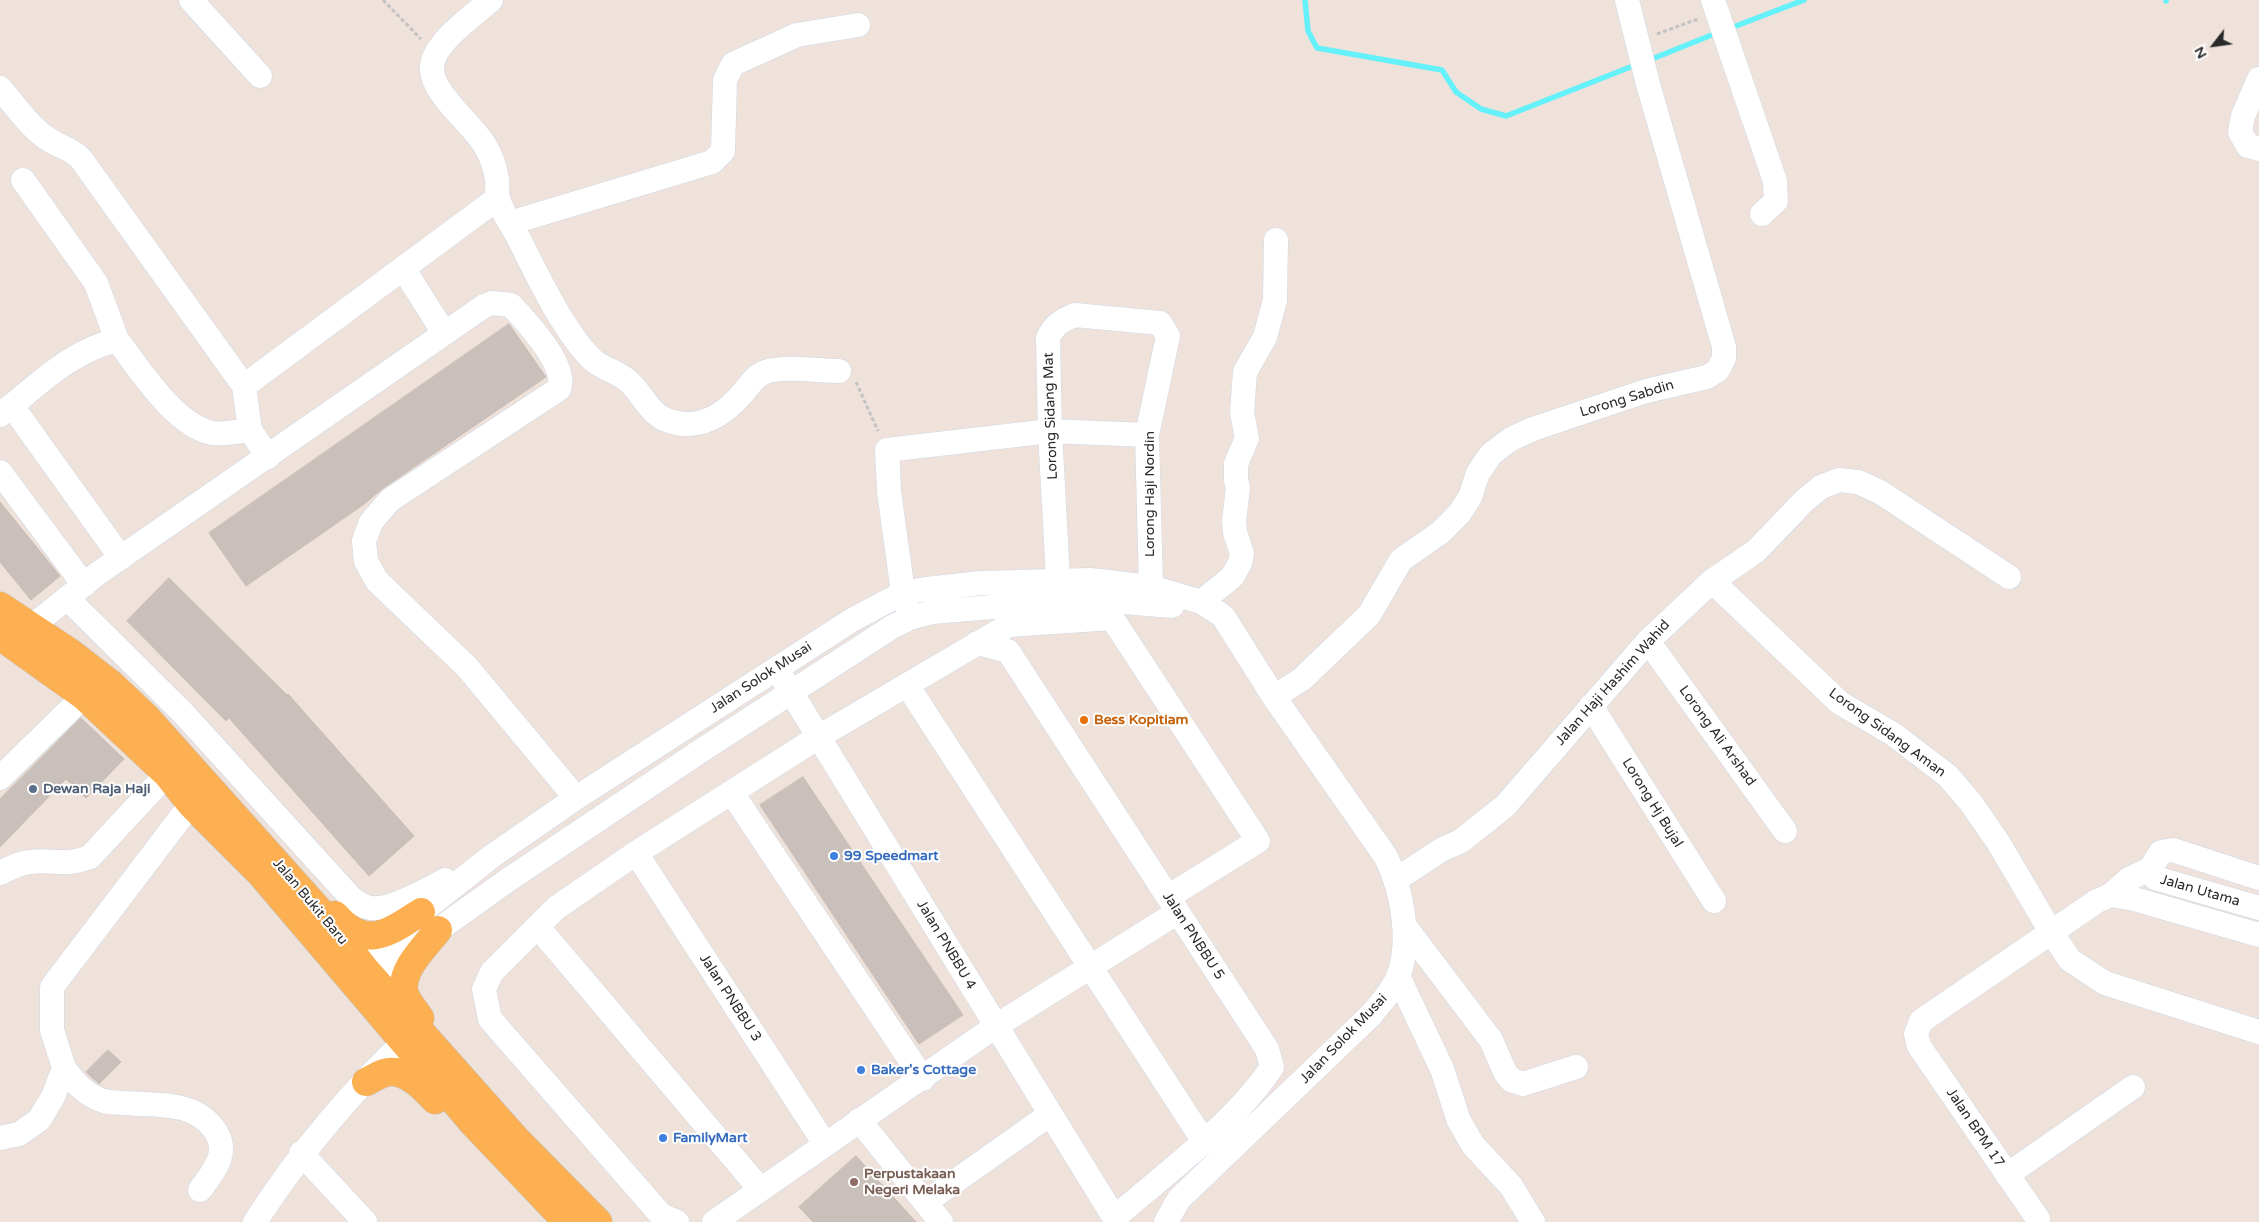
<!DOCTYPE html>
<style>
body{margin:0}
#map{position:relative;width:2259px;height:1222px;overflow:hidden;background:#eee2db;font-family:"Varela Round",sans-serif}
canvas{display:block}
.north{position:absolute;left:2189px;top:20px;width:50px;height:50px;-webkit-text-stroke:4px #fff;paint-order:stroke;rotate:240deg;font-size:14px;font-weight:700;line-height:20px;text-align:center;color:#2a2a2a}
.north::after{content:'';display:block;margin:auto;width:18px;height:22px;background:#2a2a2a;clip-path:polygon(50% 0,100% 100%,50% 72%,0 100%)}
</style>
<div id="map">
<canvas width="2259" height="1222"></canvas>
<div class="north">N</div>
</div>
<script>
const g = document.querySelector('canvas').getContext('2d');
g.lineJoin = 'round';
function stroke(path, color, width, dash) { g.strokeStyle = color; g.lineWidth = width; g.lineCap = dash ? 'butt' : 'round'; g.setLineDash(dash || []); g.stroke(path); }
function fill(path, color) { g.fillStyle = color; g.fill(path, 'evenodd'); }
function write(font, color, halo, rows, align = 'center') {
  g.font = font + ' "Varela Round",sans-serif'; g.lineWidth = 4; g.setLineDash([]); g.textBaseline = 'middle'; g.strokeStyle = halo; g.fillStyle = color; for (const [text, x, y, turn = 0] of rows) {
    g.save(); g.translate(x, y); g.rotate((+turn || 0) * Math.PI / 180); g.textAlign = isNaN(turn) ? turn : align; if (halo) g.strokeText(text, 0, 0); g.fillText(text, 0, 0); g.restore();
  }
}
stroke(new Path2D(`
 M1305,0L1308,31L1317,48L1442,70L1456,92L1481,109L1506,116L1638,64
 M2166,1V0
 M1728,29L1804,0
 M1647,61L1719,32`), '#65f1f9', 5.5);
const building = new Path2D(`
 M509,324L546,377L382,489L363,505L246,586L209,533Z
 M0,502L60,576L31,600L0,562Z
 M169,578L287,695L288,694L414,836L369,876L229,718L226,721L127,621Z
 M81,718L124,759L86,798L66,779L0,847V799Z
 M803,777L963,1015L919,1044L760,805Z
 M108,1050L121,1062L99,1084L86,1072Z
 M856,1156L916,1222H813L799,1207Z`);
fill(building, '#c9bfbb');
stroke(building, '#c9bdb4', 1);
const minor = new Path2D(`
 M191,0L260,76
 M491,0C474,15 433,43 432,67C430,92 471,123 484,144C491,155 495,167 497,179C498,185 496,192 498,198C501,211 511,224 517,235C535,271 565,335 594,361C604,369 617,372 627,380C642,392 649,415 669,421C699,431 724,415 742,394C749,386 754,377 763,373C781,365 818,371 839,371
 M1713,0L1775,181L1776,201L1762,214
 M2259,79L2243,116L2240,132L2248,146L2259,149
 M0,88C15,105 29,127 48,139C59,147 71,148 81,159L244,386L250,430L268,457
 M23,180L96,283L117,340
 M510,223L712,162L723,151L725,80L733,64L797,35L858,25
 M403,268L444,333
 M244,386L498,198
 M12,406L121,558
 M0,415C37,386 70,351 117,340C140,369 174,425 212,433C224,435 238,431 250,430
 M0,472L84,585
 M1058,579L1050,431L1048,338C1054,325 1062,320 1075,315L1160,323L1168,336L1147,435L1151,587
 M1712,581L1840,703L1893,734L1948,776L1971,803L1998,842L2051,932L2070,960L2105,983L2259,1032
 M67,598L184,714L353,900C358,902 362,906 367,907C386,914 428,889 445,880
 M1201,602L1232,577L1240,563L1242,554L1235,532L1234,521L1238,488L1236,480V464L1247,438L1242,413L1245,372L1265,337L1275,300L1276,240
 M907,607L903,593L889,491L887,450L1050,431L1147,435
 M1648,641L1785,831
 M24,642L41,619L97,574L484,306L492,303L511,305C526,321 569,367 559,389L390,500L371,522L364,541L366,561L377,581L467,667L576,798
 M977,643L1008,651L1267,1049L1272,1067C1237,1121 1164,1175 1114,1218
 M783,679L1117,1222
 M907,685L1203,1140
 M1274,697L1302,679L1369,615L1401,560L1441,532L1459,514L1470,497L1478,473L1491,454L1511,439L1533,429L1646,391L1707,377L1718,370L1724,358V347L1648,84L1627,0
 M1591,706L1714,901
 M0,778L84,696
 M732,793L923,1079
 M636,853L825,1144
 M0,873C10,868 20,863 30,862C55,859 63,867 90,857L167,774
 M2259,878L2173,850L2161,852L2150,869L2151,874L2155,878L2259,908
 M1397,879L1441,850L1461,841L1505,806L1648,641L1712,581L1756,551L1804,501L1821,487L1839,480L1858,482L1880,492L2009,577
 M2111,895L2129,879L2150,869
 M1404,925L1491,1040L1505,1072L1511,1080L1523,1084L1576,1067
 M538,927L760,1189
 M1398,976L1442,1069L1459,1121L1473,1145L1511,1186L1533,1222
 M352,981L421,912L492,856L576,798L852,620L903,593L926,589L981,583L1090,580L1151,587L1201,602L1223,616L1274,697L1386,857C1402,890 1412,941 1398,977C1392,991 1381,1003 1371,1015L1179,1199L1166,1222
 M366,998L438,930L508,880L705,748L892,627L910,618L932,612L1088,599L1172,606
 M64,1068C75,1083 85,1095 104,1101C109,1103 117,1102 123,1103C155,1106 193,1100 214,1129C231,1152 214,1171 200,1190
 M859,1120L941,1222
 M0,1138L19,1134L39,1120L53,1097L64,1068L52,1030V987L191,804
 M301,1153L365,1222
 M2007,1175L2133,1087
 M926,1202L1049,1115
 M2038,1219L1919,1046L1916,1034L1921,1021L2097,901L2111,895L2134,899L2259,935
 M255,1222C301,1151 354,1087 417,1030
 M677,1222L661,1215L490,1019L484,989L492,972L556,908L636,853L820,736L1009,625L1112,618L1258,841L1168,897
 M714,1222L996,1026L1178,912`);
const major = new Path2D(`
 M0,606L71,653L111,684L146,717L325,917L364,968L516,1139L598,1222
 M0,636L84,696L167,774L191,804L260,873L472,1122L567,1222
 M335,915C366,951 388,933 421,912
 M420,1018C415,1010 406,1001 404,991C401,968 426,946 438,930
 M366,1082C372,1079 378,1075 384,1073C404,1067 423,1087 435,1100`);
stroke(minor, '#d0d8e4', 25);
stroke(major, '#c3c3c3', 29);
stroke(new Path2D(`
 M383,0L421,39
 M1657,34L1698,19
 M856,382L878,431`), '#c3c3c3', 3, [4, 2.5]);
stroke(minor, '#fff', 24);
stroke(major, '#fcb051', 28);
for (const [x, y, r, color] of [
 [1084,720,5,"#e8710a"],
 [33,789,5,"#5c6f8a"],
 [834,856,5,"#3f7fe0"],
 [861,1070,5,"#3f7fe0"],
 [663,1138,5,"#3f7fe0"],
 [854,1182,5,"#8d6e63"]
]) { const dot = new Path2D(); dot.arc(x, y, r, 0, 2 * Math.PI); g.fillStyle = color; g.fill(dot); stroke(dot, '#fff', 2); }
write('14px', '#2a2a2a', '#fff', [
 ["Lorong Sabdin",1627,399,-17],
 ["Lorong Sidang Mat",1051,416,-92],
 ["Lorong Haji Nordin",1150,494,-90],
 ["Jalan Solok Musai",761,678,-33],
 ["Jalan Haji Hashim Wahid",1613,683,-48],
 ["Lorong Sidang Aman",1887,733,36],
 ["Lorong Ali Arshad",1717,736,54],
 ["Lorong Hj Bujal",1652,803,58],
 ["Jalan Utama",2200,891,16],
 ["Jalan Bukit Baru",310,902,50],
 ["Jalan PNBBU 5",1193,936,57],
 ["Jalan PNBBU 4",946,945,59],
 ["Jalan PNBBU 3",730,998,57],
 ["Jalan Solok Musai",1344,1039,-46],
 ["Jalan BPM 17",1975,1128,56]
]);
write('bold 14px', '#c56008', '#fff', [
 ["Bess Kopitiam",1094,720]
], 'left');
write('bold 14px', '#4e5e75', '#fff', [
 ["Dewan Raja Haji",43,789]
], 'left');
write('bold 14px', '#366cbe', '#fff', [
 ["99 Speedmart",844,856],
 ["Baker's Cottage",871,1070],
 ["FamilyMart",673,1138]
], 'left');
write('bold 14px', '#785e54', '#fff', [
 ["Perpustakaan",864,1174],
 ["Negeri Melaka",864,1190]
], 'left');
</script>
